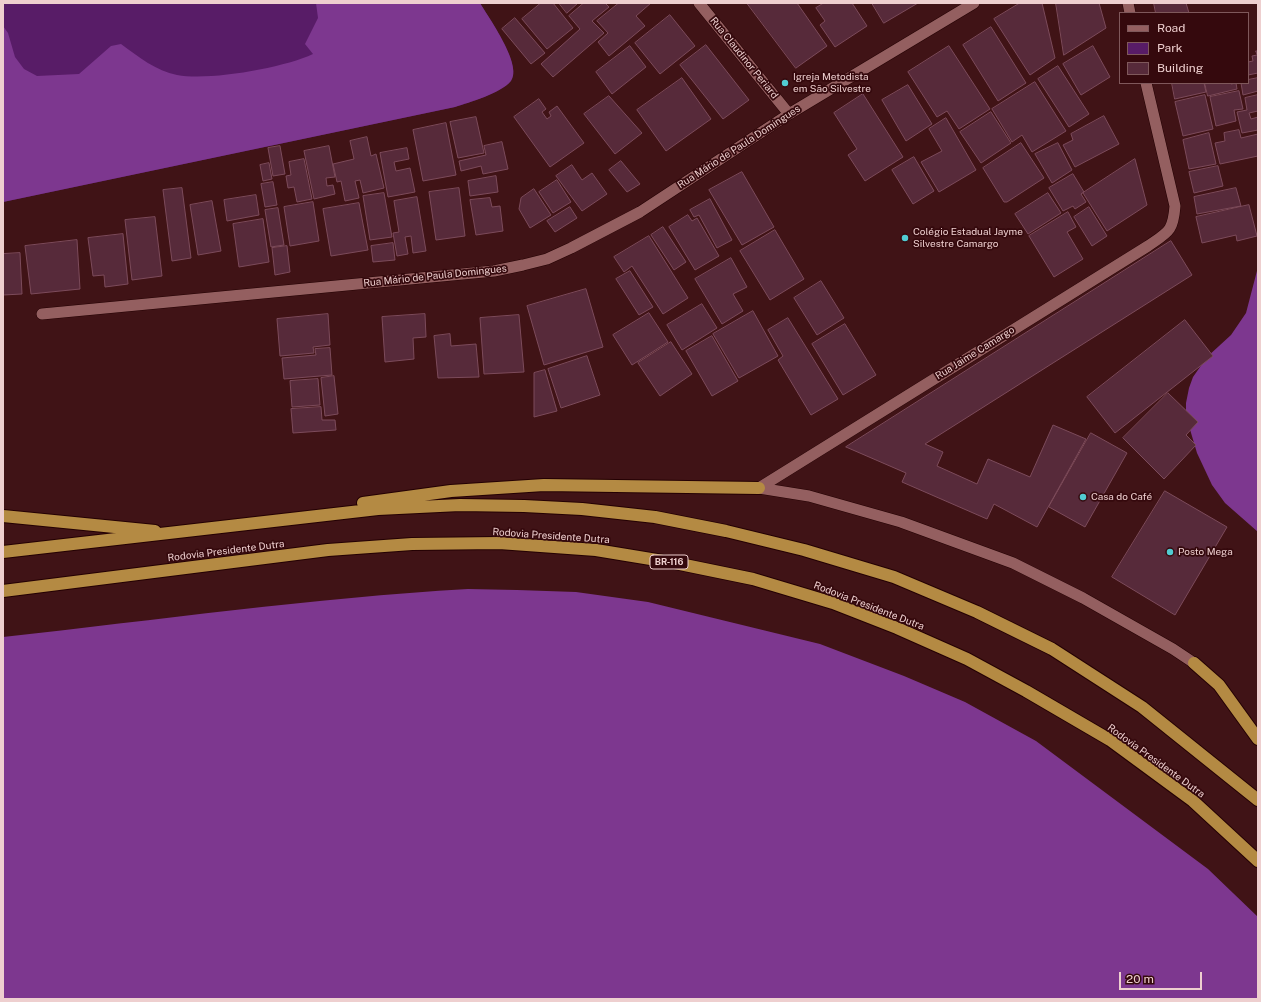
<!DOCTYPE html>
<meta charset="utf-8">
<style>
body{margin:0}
#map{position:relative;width:1261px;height:1002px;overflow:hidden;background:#401316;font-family:"Public Sans",sans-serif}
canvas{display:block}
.frame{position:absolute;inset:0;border:4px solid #eecfcf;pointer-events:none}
.legend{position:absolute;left:1119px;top:12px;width:130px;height:72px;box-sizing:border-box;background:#35090d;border:1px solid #7f585b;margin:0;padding:5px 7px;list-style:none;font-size:12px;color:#eecfcf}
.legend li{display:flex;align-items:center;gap:8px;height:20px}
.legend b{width:20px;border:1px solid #7f585b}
.scale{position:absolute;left:1119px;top:972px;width:83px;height:18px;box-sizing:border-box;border:2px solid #eecfcf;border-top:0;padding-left:5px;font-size:12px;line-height:14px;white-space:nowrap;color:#eecfcf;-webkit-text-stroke:3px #35090d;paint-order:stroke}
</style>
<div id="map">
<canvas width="1261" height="1002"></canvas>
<div class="frame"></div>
<ul class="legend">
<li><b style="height:5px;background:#945f60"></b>Road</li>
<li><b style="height:11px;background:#581c67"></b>Park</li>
<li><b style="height:11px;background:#572a3a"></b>Building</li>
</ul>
<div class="scale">20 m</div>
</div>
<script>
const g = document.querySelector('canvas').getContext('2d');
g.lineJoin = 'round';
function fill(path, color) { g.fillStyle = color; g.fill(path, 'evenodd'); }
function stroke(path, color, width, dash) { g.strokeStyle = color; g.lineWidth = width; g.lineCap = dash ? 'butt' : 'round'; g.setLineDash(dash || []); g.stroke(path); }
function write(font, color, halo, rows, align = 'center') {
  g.font = font + ' "Public Sans",sans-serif'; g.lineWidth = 3.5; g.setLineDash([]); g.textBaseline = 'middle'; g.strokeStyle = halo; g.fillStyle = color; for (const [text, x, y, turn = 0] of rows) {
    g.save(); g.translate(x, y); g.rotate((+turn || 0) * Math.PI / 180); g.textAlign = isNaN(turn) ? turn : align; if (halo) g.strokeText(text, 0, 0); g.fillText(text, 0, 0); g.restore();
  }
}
fill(new Path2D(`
 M3,3H480C488,17 520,63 512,78C505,92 470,102 455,107L3,202Z`), '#581c67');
fill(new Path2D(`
 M316,3H480C489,18 523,65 511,81C500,94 470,102 455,107L3,202V26L8,33L15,57L24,69L37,76L79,74L111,46L121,44C139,57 156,71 177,75C210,81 283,68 313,54L305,44L318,18Z
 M1258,267V532L1225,503L1212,485L1197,453L1186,416V403L1189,388L1193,377L1207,357L1231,335L1246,313Z
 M468,589L517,590L576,592L648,602L820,644L904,676L965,702L1036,741L1208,869L1258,917V999H3V637C158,620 312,598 468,589Z`), '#7d378f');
const building = new Path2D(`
 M541,3H553L573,28L547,49L522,19Z
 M559,3H578L567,13Z
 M584,3H605L609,7L592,21L604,33L553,77L541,64L580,29L569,16Z
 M619,3H651L636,16L645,26L609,56L598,42L608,33L597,21Z
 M747,3H797L827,46L796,68Z
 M824,3H852L867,26L835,47L820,25L825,21L816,8Z
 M872,3H918L884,23Z
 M1020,3H1042L1055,58L1030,75L994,19Z
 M1056,3H1099L1106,28L1064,55Z
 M1154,3H1186L1189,13H1156Z
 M670,15L695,46L660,74L635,43Z
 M515,18L545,53L531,64L502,29Z
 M991,27L1026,83L998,101L963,45Z
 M706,45L749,100L723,119L680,65Z
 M630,46L646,67L612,94L596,72Z
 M949,46L990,109L959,129L947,111L937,117L908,72Z
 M1093,46L1110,77L1081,95L1063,64Z
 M1256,51H1258V73L1248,75V62L1253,61L1252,56L1257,55Z
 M1058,66L1089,114L1069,127L1038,79Z
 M682,78L711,119L666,151L637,110Z
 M1258,78V91L1243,95L1241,83H1248V80Z
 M1035,82L1066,131L1032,152L1022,135L1012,142L992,109Z
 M1172,83H1204L1206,92L1175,99Z
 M1205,83H1230L1231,84L1236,83L1237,89L1208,96Z
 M908,85L932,124L906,141L882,100Z
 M1239,91L1243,109L1234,110L1236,121L1216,126L1210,97Z
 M863,94L903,157L865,181L848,155L857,149L834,113Z
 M1205,95L1213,129L1183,136L1175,102Z
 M1258,95V111L1249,113L1251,119L1258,117V130L1242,133L1237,112L1247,110L1245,98Z
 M609,96L642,133L615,154L584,114Z
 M539,99L546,109L542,112L547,119L551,116L549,112L557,106L584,143L550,167L514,117Z
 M991,112L1011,143L981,163L960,132Z
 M1104,116L1119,144L1075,167L1063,145L1073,140L1071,134Z
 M476,117L484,153L458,158L450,122Z
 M946,118L976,170L939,192L921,162L942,151L929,129Z
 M446,123L456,175L423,181L413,130Z
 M1239,130L1241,138L1258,134V156L1220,164L1215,143L1225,141L1224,133Z
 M1209,133L1216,164L1189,169L1183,140Z
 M367,137L371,156L376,154L384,188L363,193L360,180L355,181L359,198L345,201L341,181L337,182L333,164L354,159L350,141Z
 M502,142L508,169L483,174L481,166L461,171L459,161L486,155L484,146Z
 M1021,143L1044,178L1007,202H1004L983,168Z
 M1058,143L1072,170L1052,183L1035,154Z
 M280,146L285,174L273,176L268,148Z
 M329,146L335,177L326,178L327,186L333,185L335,194L314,199L304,151Z
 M407,148L409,159L394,162L396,171L410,168L415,192L388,197L380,153Z
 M914,157L934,191L913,204L892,170Z
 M304,159L312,199L297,202L294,187L288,188L286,176L291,175L289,162Z
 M1135,159L1147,205L1107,231L1083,193Z
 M621,161L640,184L627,192L609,170Z
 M269,163L272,179L263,181L260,165Z
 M572,165L582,180L592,173L607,194L582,211L556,176Z
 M1218,166L1223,186L1194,193L1189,172Z
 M742,172L774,227L742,245L709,190Z
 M1073,174L1084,192L1081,194L1086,202L1075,209L1073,206L1063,211L1049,188Z
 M496,176L498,192L470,196L468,181Z
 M557,180L571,202L553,213L539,192Z
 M273,182L277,205L265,207L261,184Z
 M182,188L191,258L172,261L163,190Z
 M459,188L465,236L436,240L429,192Z
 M1236,188L1241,206L1197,214L1194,197Z
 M534,189L551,215L530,228L519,209L521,198Z
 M384,193L392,237L370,240L363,196Z
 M1048,193L1061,213L1028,234L1015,214Z
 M256,195L259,215L227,221L224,200Z
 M417,197L426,251L413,253L411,236L405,237L408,254L397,256L393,233L399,232L394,201Z
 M490,198L492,207L500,206L503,231L476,235L470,200Z
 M710,199L732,240L717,248L699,215L694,217L690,210Z
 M212,201L221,251L198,255L190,205Z
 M313,202L319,241L290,246L284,207Z
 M359,203L368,250L331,256L323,209Z
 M1249,205L1257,236L1237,241L1236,235L1202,243L1196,217Z
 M570,207L577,218L555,232L547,221Z
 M1089,207L1107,236L1092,246L1074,217Z
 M278,208L284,245L271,247L265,210Z
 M1068,212L1076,227L1067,232L1083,259L1054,277L1029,236Z
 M688,215L692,221L697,218L719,256L695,270L669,227Z
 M155,217L162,276L132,280L125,220Z
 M263,219L269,262L239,267L233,224Z
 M663,227L686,262L674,270L651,235Z
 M775,230L804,279L770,300L740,251Z
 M123,234L128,284L105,287L104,275L93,276L88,238Z
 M649,236L688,298L663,314L632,266L624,272L614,257Z
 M77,240L80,289L31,294L25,246Z
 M1171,241L1192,275L925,444L943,452L937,466L977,484L988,459L1030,477L1053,425L1086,439L1037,527L994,504L987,519L902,482L906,473L846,447Z
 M393,243L395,260L373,262L371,246Z
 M287,246L290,272L275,275L272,248Z
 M20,253L22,294L3,295V254Z
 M731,258L747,287L733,294L743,311L722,324L695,279Z
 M630,271L653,307L639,315L616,279Z
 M821,281L844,318L817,335L794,298Z
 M586,289L603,347L544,365L527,306Z
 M702,304L717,328L682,350L667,325Z
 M753,311L778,356L739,378L713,334Z
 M649,313L668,342L632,365L613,335Z
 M328,314L330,345L313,347L314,353L280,356L277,319Z
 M425,314L426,337L413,338L414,359L385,362L382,317Z
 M519,315L524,372L484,374L480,318Z
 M788,318L838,399L811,415L778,360L783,356L768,330Z
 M1185,320L1213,356L1115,433L1087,397Z
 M845,324L876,375L843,395L812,344Z
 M450,334L451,346L476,344L479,377L438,378L434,336Z
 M712,336L738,381L712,396L686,351Z
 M671,342L692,374L660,396L638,363Z
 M330,348L332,375L284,379L282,358L316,355L315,349Z
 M587,356L600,395L561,408L548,369Z
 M545,370L557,411L534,417V373Z
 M334,376L338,414L325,416L321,378Z
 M318,379L320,405L292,407L290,381Z
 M1168,393L1198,422L1186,435L1196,445L1164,479L1123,438Z
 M321,407L322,420H335L336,430L293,433L291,409Z
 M1091,433L1127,453L1085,527L1049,507Z
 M1165,491L1227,527L1175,615L1112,577Z`);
fill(building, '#572a3a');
stroke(building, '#7c4b5b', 1);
const minor = new Path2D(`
 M699,3L789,114
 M1128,3L1130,13
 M42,314L494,271L523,265L547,259L571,248L640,212L789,114L974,3
 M759,488L1148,246C1168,232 1173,232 1175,206L1146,83
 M759,488L809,496L901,522L1013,563L1083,598L1173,649L1194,663`);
const motorway = new Path2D(`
 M363,503L451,491L544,485L759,488
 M3,516L155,531
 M3,552L378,509L460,505L524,506L582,509L655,517L726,531L804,550L894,577L977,612L1052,649L1142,707L1258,800
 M3,591L328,550L412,544L499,543L596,550L675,563L753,579L833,603L897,628L967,659L1026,691L1110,740L1193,801L1258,861
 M1194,663L1219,685L1258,739`);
stroke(minor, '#240003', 12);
stroke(motorway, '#240003', 14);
stroke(minor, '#945f60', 11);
stroke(motorway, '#b48a43', 12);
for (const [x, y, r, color] of [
 [785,83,4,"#51ccd2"],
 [905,238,4,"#51ccd2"],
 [1083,497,4,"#51ccd2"],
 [1170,552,4,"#51ccd2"]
]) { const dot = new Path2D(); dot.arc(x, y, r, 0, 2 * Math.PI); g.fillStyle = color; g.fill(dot); stroke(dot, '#35090d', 1.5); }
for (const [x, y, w] of [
 [669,562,38]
]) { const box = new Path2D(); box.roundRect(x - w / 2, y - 7, w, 14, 3); g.fillStyle = '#35090d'; g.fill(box); stroke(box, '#eecfcf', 1); }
write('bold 9px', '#eecfcf', null, [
 ["BR-116",669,562]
]);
write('10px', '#eecfcf', '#35090d', [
 ["Rua Claudinor Periard",744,58,51],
 ["Rua Mário de Paula Domingues",739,147,-33],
 ["Rua Mário de Paula Domingues",435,276,-6],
 ["Rua Jaime Camargo",975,353,-32],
 ["Rodovia Presidente Dutra",551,536,4],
 ["Rodovia Presidente Dutra",226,551,-7],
 ["Rodovia Presidente Dutra",869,606,21],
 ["Rodovia Presidente Dutra",1156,761,36]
]);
write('10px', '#eecfcf', '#35090d', [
 ["Igreja Metodista",793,77],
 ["em São Silvestre",793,89],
 ["Colégio Estadual Jayme",913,232],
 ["Silvestre Camargo",913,244],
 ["Casa do Café",1091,497],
 ["Posto Mega",1178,552]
], 'left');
</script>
